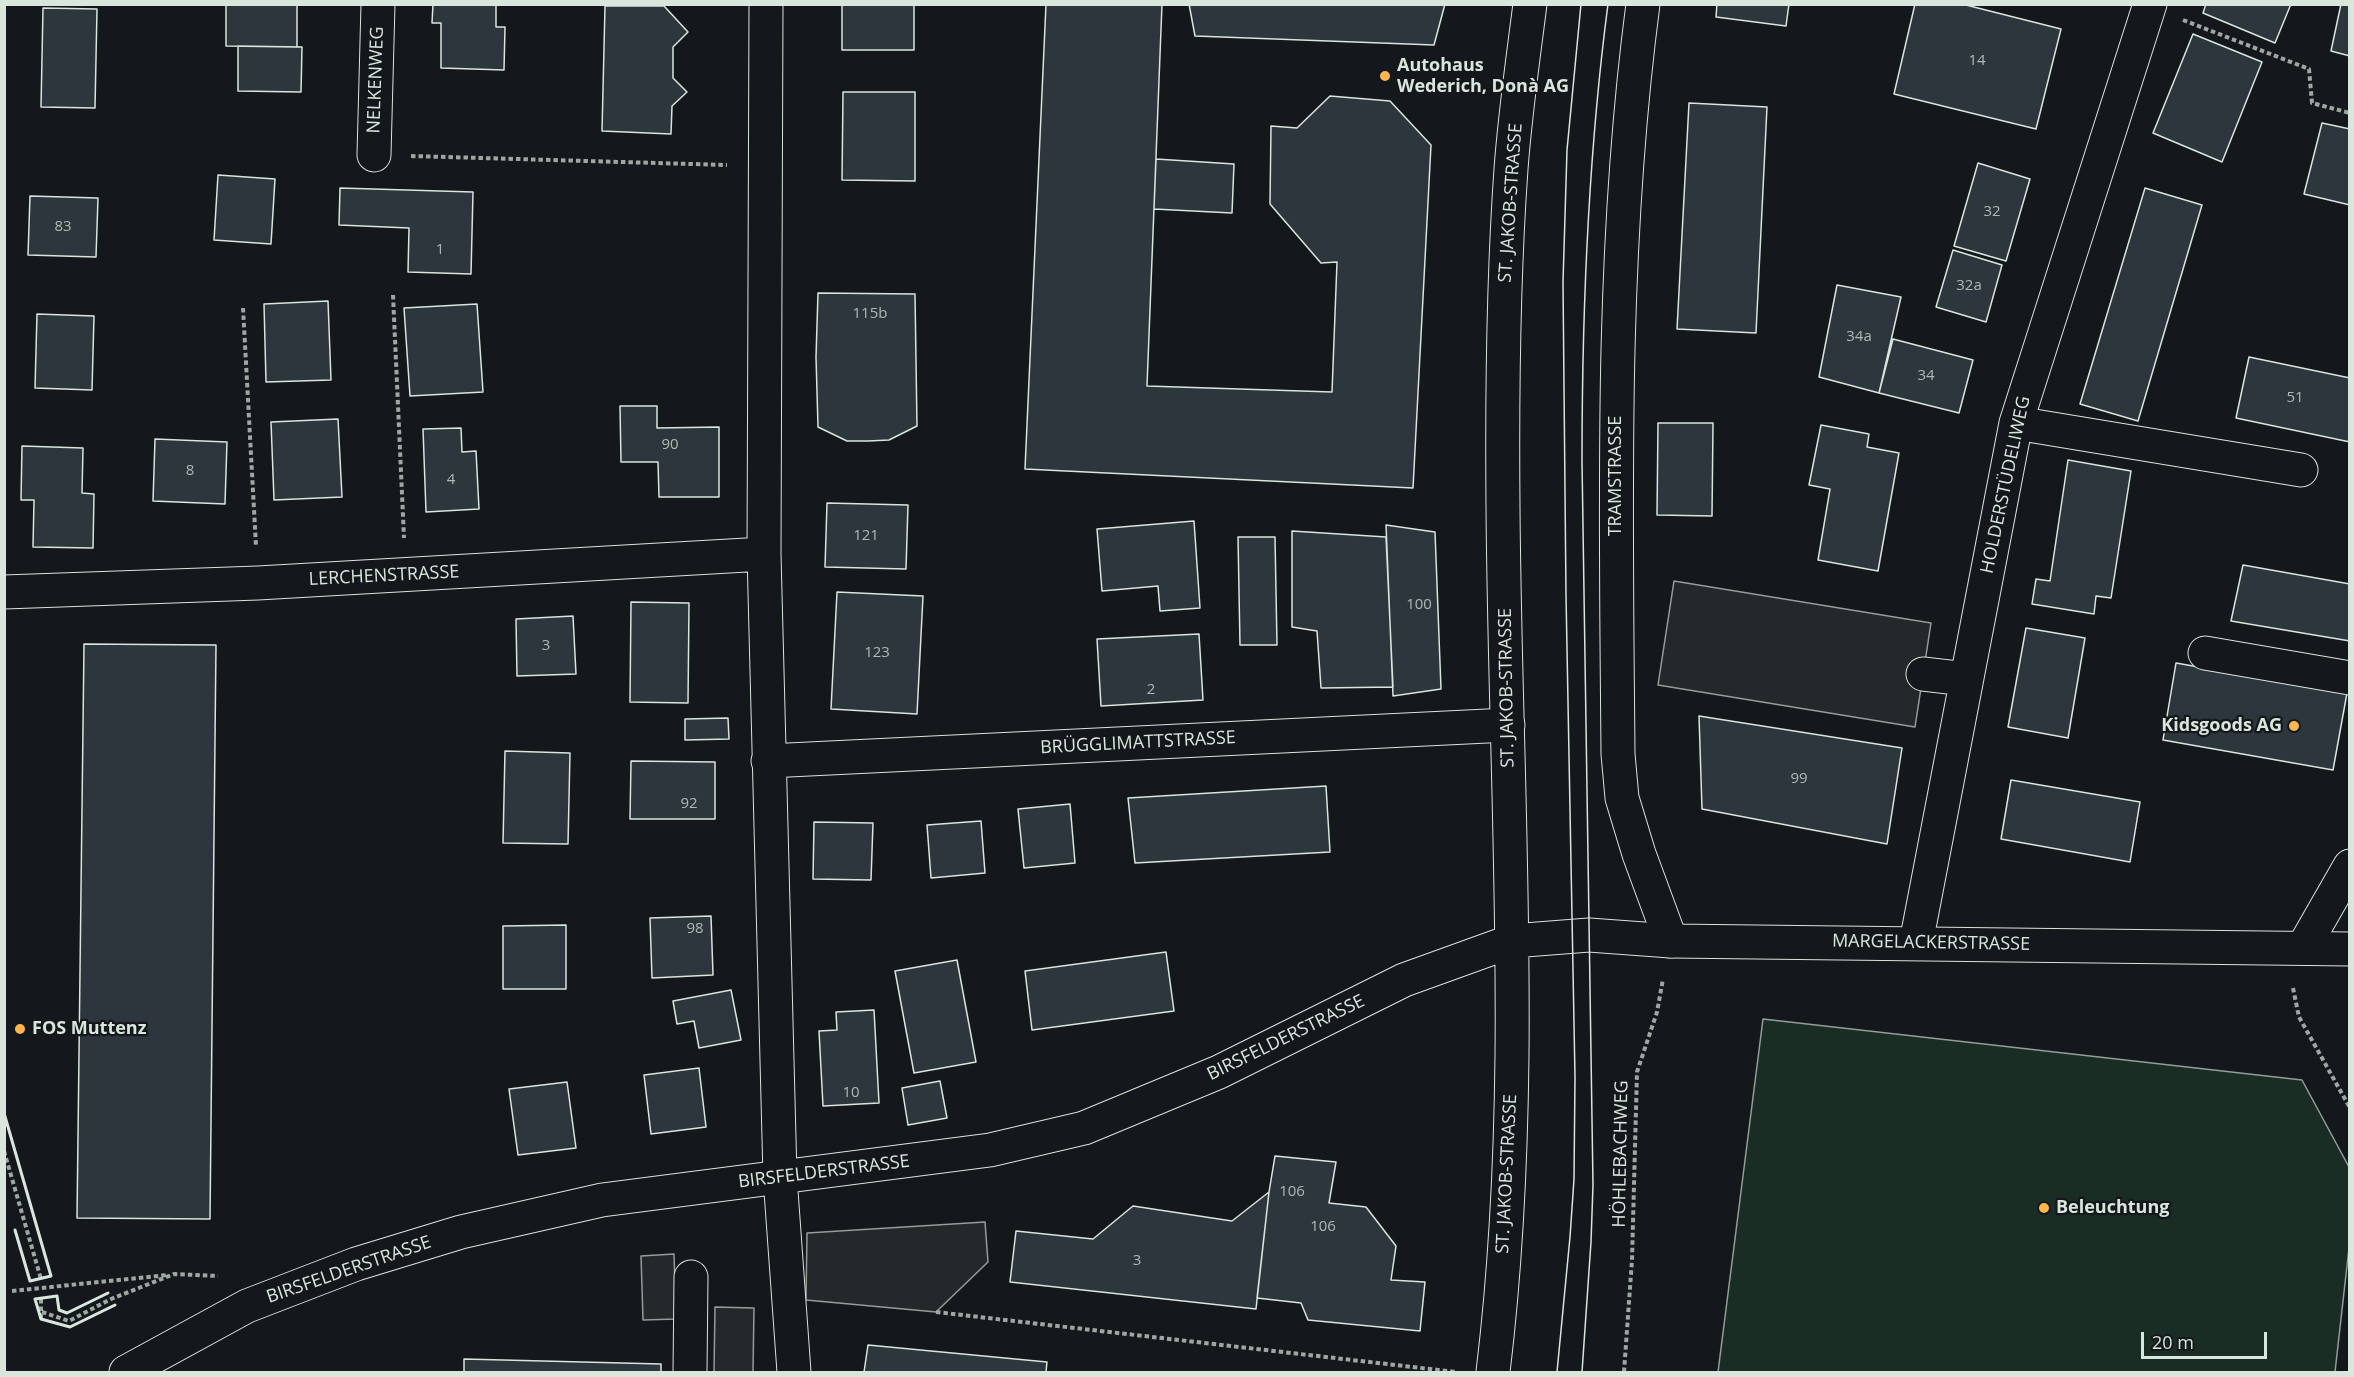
<!DOCTYPE html>
<meta charset="utf-8">
<style>
body{margin:0}
#map{position:relative;width:2354px;height:1377px;overflow:hidden;background:#14181c;font-family:"Open Sans",sans-serif}
canvas{display:block}
.frame{position:absolute;inset:0;border:6px solid #d8e6dc;pointer-events:none}
.scale{position:absolute;left:2141px;top:1332px;width:126px;height:27px;box-sizing:border-box;border:3px solid #d8e6dc;border-top:0;padding-left:8px;font-size:18px;line-height:21px;white-space:nowrap;color:#d8e6dc;-webkit-text-stroke:4px #14181c;paint-order:stroke}
</style>
<div id="map">
<canvas width="2354" height="1377"></canvas>
<div class="frame"></div>
<div class="scale">20 m</div>
</div>
<script>
const g = document.querySelector('canvas').getContext('2d');
g.lineJoin = 'round';
function fill(path, color) { g.fillStyle = color; g.fill(path, 'evenodd'); }
function stroke(path, color, width, dash) { g.strokeStyle = color; g.lineWidth = width; g.lineCap = dash ? 'butt' : 'round'; g.setLineDash(dash || []); g.stroke(path); }
function write(font, color, halo, rows, align = 'center') {
  g.font = font + ' "Open Sans",sans-serif'; g.lineWidth = 4.5; g.setLineDash([]); g.textBaseline = 'middle'; g.strokeStyle = halo; g.fillStyle = color; for (const [text, x, y, turn = 0] of rows) {
    g.save(); g.translate(x, y); g.rotate((+turn || 0) * Math.PI / 180); g.textAlign = isNaN(turn) ? turn : align; if (halo) g.strokeText(text, 0, 0); g.fillText(text, 0, 0); g.restore();
  }
}
const green = new Path2D(`
 M1763,1019L2302,1080L2349,1167V1248L2335,1372H1718Z`);
fill(green, '#1a2d24');
stroke(green, '#939e99', 1.5);
const parking = new Path2D(`
 M1674,581L1931,623L1915,727L1658,685Z
 M985,1222L988,1262L936,1312L806,1300L807,1233Z
 M674,1254L676,1319L643,1320L641,1256Z
 M715,1307L754,1308L753,1372H714Z`);
fill(parking, '#24282b');
stroke(parking, '#939e99', 1.5);
const building = new Path2D(`
 M226,4H297V47L226,46Z
 M433,4H496V27H505L504,70L441,68V23H432Z
 M842,4H914V50H842Z
 M1046,4H1162L1147,386L1332,392L1337,262L1321,263L1270,204L1271,126L1297,128L1330,96L1390,101L1431,145L1413,488L1025,469Z
 M1189,4H1445L1434,45L1195,36Z
 M1717,4H1789L1786,26L1716,17Z
 M1915,4H1962L2061,29L2036,129L1894,94Z
 M2206,4H2291L2275,43L2203,13Z
 M2341,4H2350V56L2331,51Z
 M605,6H664L688,32L673,47V78L687,92L672,106L671,134L602,131Z
 M43,8L97,9L95,108L41,107Z
 M2193,34L2262,62L2222,162L2153,133Z
 M238,46L302,47L301,92L238,91Z
 M843,92H915V181L842,180Z
 M1689,103L1767,107L1756,333L1677,329Z
 M2322,123L2350,129V205L2304,194Z
 M1156,159L1234,164L1232,213L1154,209Z
 M1978,163L2030,179L2006,261L1954,246Z
 M218,175L275,179L271,244L214,240Z
 M340,188L473,192L471,274L408,272L409,228L339,225Z
 M2145,188L2202,205L2138,421L2080,404Z
 M30,196L98,198L96,257L28,255Z
 M1953,250L2002,265L1986,322L1936,307Z
 M1837,285L1901,297L1879,393L1819,377Z
 M818,293L915,294L917,426L889,440L868,441H847L818,427L816,357Z
 M328,301L331,380L266,382L264,304Z
 M477,304L483,392L410,396L404,308Z
 M37,314L94,316L92,390L35,388Z
 M1893,339L1973,360L1959,413L1879,393Z
 M2249,357L2350,378V442L2236,418Z
 M620,406H657V428L719,427V497H659L658,462H621Z
 M338,419L342,497L274,500L271,422Z
 M1658,423H1713L1712,516L1657,515Z
 M1821,425L1869,434L1867,447L1899,453L1878,571L1818,560L1830,489L1809,485Z
 M461,428L462,452L476,451L479,509L426,512L423,429Z
 M155,439L227,442L225,504L153,501Z
 M22,446L83,448L82,493L94,494L93,548L33,547L34,500H21Z
 M2068,460L2131,471L2111,598L2096,596L2094,614L2032,604L2036,579L2050,581Z
 M827,503L908,505L906,569L825,567Z
 M1194,521L1200,608L1160,611L1158,586L1102,591L1097,529Z
 M1386,525L1435,532L1441,689L1393,696Z
 M1292,531L1386,537L1393,687L1321,688L1317,631L1292,627Z
 M1238,537H1275L1277,645H1240Z
 M2243,565L2350,584V641L2231,621Z
 M837,592L923,596L917,714L831,709Z
 M631,602L689,603L688,703L630,702Z
 M573,616L576,674L517,676L516,619Z
 M2026,628L2085,638L2068,738L2008,727Z
 M1199,634L1203,700L1101,706L1097,639Z
 M84,644L216,645L210,1219L77,1218Z
 M2176,663L2347,693L2333,770L2163,740Z
 M1699,716L1902,748L1887,844L1702,809Z
 M728,718L729,739L685,740V719Z
 M505,751L570,753L568,844L503,843Z
 M631,761L715,762V819H630Z
 M2011,780L2140,802L2130,862L2001,839Z
 M1326,786L1330,852L1135,863L1128,798Z
 M1070,804L1075,863L1024,868L1018,809Z
 M981,821L985,873L931,878L927,825Z
 M814,822L873,823L871,880L813,879Z
 M711,916L713,975L652,978L650,918Z
 M566,925V989H503V926Z
 M1166,952L1174,1011L1032,1030L1025,971Z
 M957,960L976,1062L914,1073L895,971Z
 M731,990L741,1040L699,1048L694,1021L677,1024L673,1001Z
 M874,1010L879,1103L823,1106L819,1031L837,1030L836,1012Z
 M699,1068L706,1127L651,1134L644,1075Z
 M940,1081L947,1118L908,1125L902,1088Z
 M567,1082L576,1148L518,1155L509,1089Z
 M1275,1156L1336,1162L1329,1203L1366,1207L1396,1246L1391,1280L1425,1282L1420,1331L1308,1320L1301,1303L1257,1298L1269,1192Z
 M1269,1192L1256,1309L1010,1282L1016,1231L1093,1239L1133,1206L1232,1221Z
 M868,1345L1047,1362L1046,1372H864Z
 M464,1359L661,1364V1372H464Z`);
fill(building, '#2c363c');
stroke(building, '#d8e6dc', 1.5);
const minor = new Path2D(`
 M766,4L764,554L780,1177L794,1372
 M1643,4C1610,253 1616,504 1618,754L1622,798L1639,854L1671,941
 M374,155L378,4
 M2016,423L2301,470
 M4,592L258,583L764,554
 M2205,653L2350,678
 M1923,674L1966,679
 M768,761L1508,725
 M1916,943L2016,423L2150,4
 M2303,948L2350,866
 M690,1372L691,1277`);
const major = new Path2D(`
 M126,1372L247,1306L356,1264L461,1232L602,1200L990,1150L1084,1128L1219,1072L1404,980L1512,941L1589,935L1671,941L2350,949
 M1493,1372C1528,1085 1505,795 1503,506C1502,393 1503,281 1511,169C1515,114 1523,59 1530,4`);
stroke(minor, '#d8e6dc', 35);
stroke(major, '#d8e6dc', 35);
stroke(new Path2D(`
 M2183,20L2309,69L2312,103L2350,113
 M411,156L727,165
 M393,295L404,538
 M243,308L256,546
 M2293,988L2299,1017L2350,1108
 M4,1151L41,1279
 M12,1291L167,1275
 M41,1299V1319
 M42,1312L69,1321L111,1299L174,1274L218,1276
 M936,1312L1456,1372
 M1624,1372L1632,1260L1637,1072L1657,1012L1663,979`), '#9da8a2', 4, [4.5, 3]);
stroke(minor, '#14181c', 33);
stroke(major, '#14181c', 33);
stroke(new Path2D(`
 M1557,1372L1570,1237L1574,1179L1575,1077L1566,595L1563,282L1567,150L1581,4
 M1582,1372L1591,1242L1593,1185L1582,461C1582,308 1588,156 1608,4`), '#d8e6dc', 1.5);
stroke(new Path2D(`
 M4,1113L51,1276L30,1281L15,1230
 M108,1293L67,1313L59,1310L57,1296L35,1299L41,1319L70,1327L115,1305`), '#d8e6dc', 3);
for (const [x, y, r, color] of [
 [1385,76,6,"#ffb74d"],
 [2294,726,6,"#ffb74d"],
 [20,1029,6,"#ffb74d"],
 [2044,1208,6,"#ffb74d"]
]) { const dot = new Path2D(); dot.arc(x, y, r, 0, 2 * Math.PI); g.fillStyle = color; g.fill(dot); stroke(dot, '#14181c', 2); }
write('15px', '#adbab4', null, [
 ["14",1977,61],
 ["32",1992,212],
 ["83",63,227],
 ["1",440,250],
 ["32a",1969,286],
 ["115b",870,314],
 ["34a",1859,337],
 ["34",1926,376],
 ["51",2295,398],
 ["90",670,445],
 ["8",190,471],
 ["4",451,480],
 ["121",866,536],
 ["100",1419,605],
 ["3",546,646],
 ["123",877,653],
 ["2",1151,690],
 ["99",1799,779],
 ["92",689,804],
 ["98",695,929],
 ["10",851,1093],
 ["106",1292,1192],
 ["106",1323,1227],
 ["3",1137,1261]
]);
write('bold 18px', '#d8e6dc', '#14181c', [
 ["Autohaus",1397,66],
 ["Wederich, Donà AG",1397,87],
 ["Kidsgoods AG",2282,726,"right"],
 ["FOS Muttenz",32,1029],
 ["Beleuchtung",2056,1208]
], 'left');
write('18px', '#d8e6dc', '#14181c', [
 ["NELKENWEG",376,80,-88],
 ["ST. JAKOB-STRASSE",1511,203,-86],
 ["TRAMSTRASSE",1616,476,-90],
 ["HOLDERSTÜDELIWEG",2006,485,-78],
 ["LERCHENSTRASSE",384,576,-3],
 ["ST. JAKOB-STRASSE",1507,688,-91],
 ["BRÜGGLIMATTSTRASSE",1138,743,-3],
 ["MARGELACKERSTRASSE",1931,943,1],
 ["BIRSFELDERSTRASSE",1286,1038,-26],
 ["HÖHLEBACHWEG",1621,1154,-89],
 ["BIRSFELDERSTRASSE",824,1172,-7],
 ["ST. JAKOB-STRASSE",1507,1174,-87],
 ["BIRSFELDERSTRASSE",349,1270,-19]
]);
</script>
